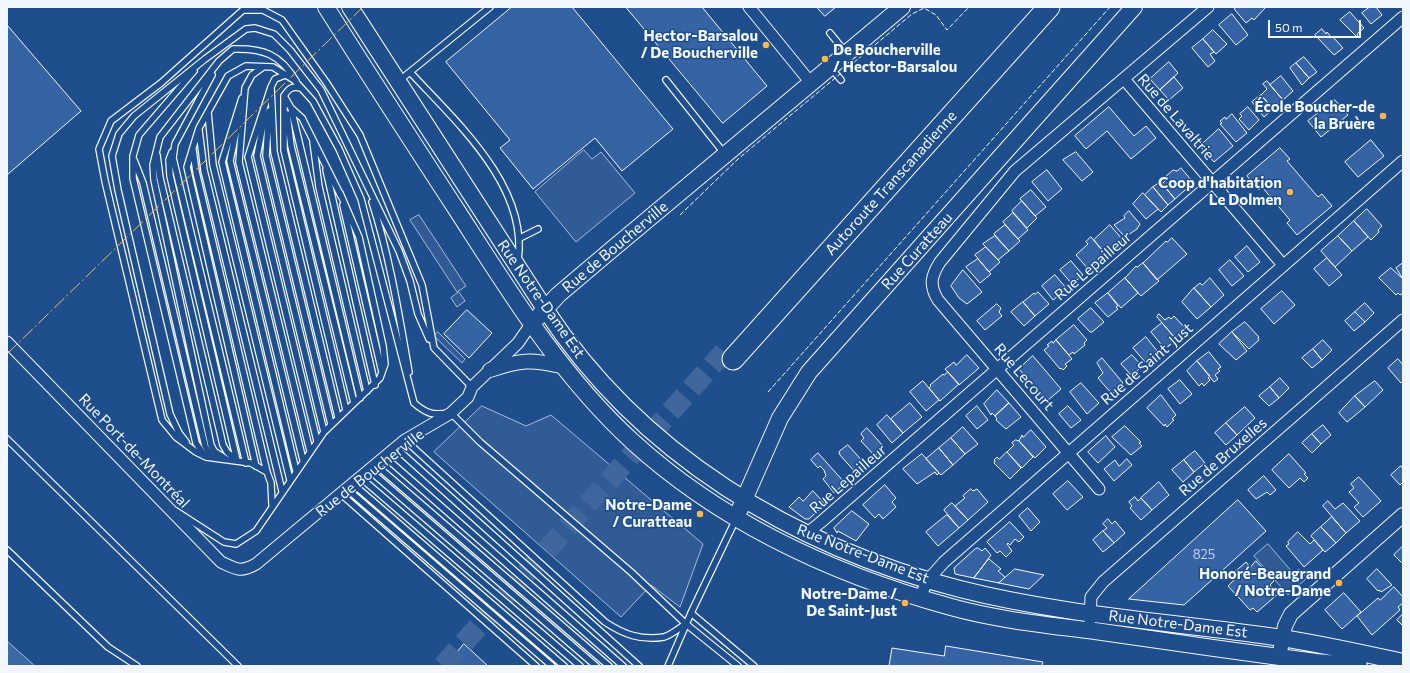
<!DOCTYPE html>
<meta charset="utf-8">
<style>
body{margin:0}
#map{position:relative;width:1410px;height:673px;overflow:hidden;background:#1f4e8c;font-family:Commissioner,sans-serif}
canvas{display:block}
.frame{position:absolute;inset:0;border:8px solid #f2f6ff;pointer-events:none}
.scale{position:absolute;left:1268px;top:20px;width:93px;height:18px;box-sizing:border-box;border:2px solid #f2f6ff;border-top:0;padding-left:5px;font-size:12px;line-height:14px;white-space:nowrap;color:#f2f6ff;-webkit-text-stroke:3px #1f4e8c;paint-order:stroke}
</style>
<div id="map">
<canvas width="1410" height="673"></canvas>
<div class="frame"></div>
<div class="scale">50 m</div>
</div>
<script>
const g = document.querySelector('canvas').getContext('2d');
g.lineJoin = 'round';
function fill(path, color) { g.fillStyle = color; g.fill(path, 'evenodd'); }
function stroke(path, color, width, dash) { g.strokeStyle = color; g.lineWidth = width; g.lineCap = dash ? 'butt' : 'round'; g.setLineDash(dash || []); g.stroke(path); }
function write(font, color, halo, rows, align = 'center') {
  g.font = font + ' Commissioner,sans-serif'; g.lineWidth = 3; g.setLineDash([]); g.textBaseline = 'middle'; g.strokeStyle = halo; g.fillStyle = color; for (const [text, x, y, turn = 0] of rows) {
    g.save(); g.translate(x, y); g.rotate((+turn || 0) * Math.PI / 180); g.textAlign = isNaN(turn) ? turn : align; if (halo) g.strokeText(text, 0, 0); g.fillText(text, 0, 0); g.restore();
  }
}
const parking = new Path2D(`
 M584,150L592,159L601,152L635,193L576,242L535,192Z
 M419,215L466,286L457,292L410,220Z
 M459,292L465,301L457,307L451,298Z
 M438,332L465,359L462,363L434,336Z
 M482,406L526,426L551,415L703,544L680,607L651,585L621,617L434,452Z
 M1268,544L1293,573L1299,569L1307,578L1288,595L1254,556Z`);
fill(parking, '#305b95');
stroke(parking, '#a8bbd7', 1);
const water = new Path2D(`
 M7,641L35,666H7Z`);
fill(water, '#3b69a3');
stroke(water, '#a8bbd7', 1);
const building = new Path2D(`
 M512,7H572L673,129L622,171L595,138L533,189L500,148L510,140L446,62Z
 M626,7H702L767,86L723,123Z
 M817,7H836L825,16Z
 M1235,7H1264L1265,8L1254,20L1252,18L1246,23L1235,10Z
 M1370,7H1376L1382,15L1371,24L1362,13Z
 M1350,12L1364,28L1358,33L1357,37L1340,20Z
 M1232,14L1248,35L1236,45L1219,25Z
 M7,25L81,111L7,175Z
 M1322,29L1326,34L1327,32L1332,38L1333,37L1343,48L1334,55L1315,35Z
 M1213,30L1227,44L1216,54L1203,39Z
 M1203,39L1214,52L1210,54L1215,61L1208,67L1192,48Z
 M1304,57L1317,72L1309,78L1296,63Z
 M1169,62L1178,73L1160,90L1150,79Z
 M1296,63L1309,78L1302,85L1290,68Z
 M1281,76L1293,91L1283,100L1270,85Z
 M1174,77L1183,88L1169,100L1160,90Z
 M1267,81L1283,100L1273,109L1261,95L1267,89L1263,84Z
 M1261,95L1273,109L1264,117L1252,102Z
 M1335,100L1348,115L1321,137L1308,121Z
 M1109,107L1134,136L1146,126L1156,138L1131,159L1107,131L1086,149L1075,136Z
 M1248,107L1259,120L1249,130L1239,119L1242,116L1240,114Z
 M1232,114L1247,133L1236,142L1220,124L1222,123L1220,121L1225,117L1226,119Z
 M1219,129L1233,146L1214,162L1200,146Z
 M1371,140L1384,156L1358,177L1345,162Z
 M1280,148L1290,159L1287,161L1318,197L1322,194L1332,206L1297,235L1287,223L1290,220L1262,187L1259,190L1247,176Z
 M1076,152L1093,172L1082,181L1063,160Z
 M1181,168L1192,181V184L1175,199L1162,184L1167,179L1165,177L1173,170L1177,171Z
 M1047,170L1062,189L1048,201L1032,182Z
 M1161,182L1175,199L1168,205L1153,187Z
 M1153,187L1168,205L1161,212L1145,195Z
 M1031,190L1046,207L1035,216L1020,199Z
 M1143,193L1158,209L1146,219L1133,204Z
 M1022,201L1037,218L1027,228L1012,211Z
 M1367,209L1382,226L1378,230L1379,232L1371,240L1354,221Z
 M1129,211L1140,224L1137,229L1125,237L1114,225L1125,218L1124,216Z
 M1013,213L1028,230L1018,239L1003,222Z
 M1354,221L1368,237L1352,251L1338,236Z
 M1005,225L1020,241L1009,251L994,234Z
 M1110,225L1123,240L1106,255L1094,240Z
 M995,236L1009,251L998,260L983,244Z
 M1338,236L1352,251L1335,267L1321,251Z
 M1091,237L1106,255L1089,270L1076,255L1088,244L1086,242Z
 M1172,238L1187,254L1157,280L1143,263L1166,241L1167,242Z
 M1247,246L1260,262L1248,272L1235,257Z
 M986,247L1000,262L989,272L975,255Z
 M1327,258L1342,275L1329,286L1314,269Z
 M978,259L991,274L980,283L966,267Z
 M1230,260L1244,276L1232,286L1219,270Z
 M1071,261L1083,275L1072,284L1060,270Z
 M1143,263L1159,281L1141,296L1125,278L1136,266L1137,267Z
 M1403,263V279L1396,268Z
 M1391,268L1403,279V293L1400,295L1398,293L1396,295L1379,278Z
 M963,270L982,292L967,304L959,298L951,286Z
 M1055,275L1067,289L1053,300L1042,286Z
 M1125,278L1138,293L1121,308L1108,293Z
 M1210,278L1224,295L1211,307L1194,288L1200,283L1202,285Z
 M1194,288L1211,307L1197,319L1182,302Z
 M1282,291L1295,305L1274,324L1261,309Z
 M1038,292L1049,304L1035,316L1023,302L1034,293L1035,294Z
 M1108,293L1118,306L1116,307L1118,309L1108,317L1095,303Z
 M1023,302L1035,316L1024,326L1011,312Z
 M1365,303L1374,313L1365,322L1355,312Z
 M997,304L1001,308L999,312L1002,316L985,330L977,321Z
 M1091,308L1104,322L1092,332H1090L1078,319Z
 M467,310L492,333L469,358L444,334Z
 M1355,312L1365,322L1354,331L1345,321Z
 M1159,314L1165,320L1169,317L1171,319L1174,316L1186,329L1175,338L1157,317Z
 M1245,322L1259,337L1258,338L1259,340L1249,349L1232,332Z
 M1162,323L1175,338L1164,348L1151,332Z
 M1074,325L1087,340L1084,343L1085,345L1074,354L1073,352L1069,355L1056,340Z
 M1232,332L1247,351L1236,360L1219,344Z
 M1146,337L1158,352L1146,363L1133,348Z
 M1056,340L1072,359L1065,364L1067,366L1063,370L1061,368L1060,369L1044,350L1049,346L1047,345L1052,341L1053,343Z
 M1323,340L1332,350L1322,360L1313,349Z
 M1313,349L1322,360L1312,368L1302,358Z
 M1209,352L1221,367L1218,369L1220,371L1215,375L1218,379L1214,382L1197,361Z
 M967,355L979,368L959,385L945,369L954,362L956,365Z
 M1132,355L1142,366L1132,376L1121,364Z
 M1033,356L1061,389L1047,401L1019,369Z
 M1102,358L1123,383L1112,394L1098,378L1103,373L1097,363Z
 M1398,359L1403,365V381L1401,383L1388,368Z
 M1197,361L1210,376L1208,378L1210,380L1204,386L1202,383L1199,386L1187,371Z
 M948,372L959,384L940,401L929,388L931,386L930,385L943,374L944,375Z
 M1280,378L1289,388L1279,398L1270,387Z
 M1180,380L1192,394L1180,404L1168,389Z
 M923,381L939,400L926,411L910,392Z
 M1375,381L1383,390L1365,407L1355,396Z
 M1081,383L1099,403L1087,414L1070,392Z
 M1270,387L1279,398L1269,406L1259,396Z
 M997,390L1009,403L995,416L992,413L991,415L984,404Z
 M1161,395L1176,415L1172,419L1174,420L1167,427L1165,424L1164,426L1147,408Z
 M1355,396L1365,407L1347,422L1339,413Z
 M910,403L922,417L903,433L891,419Z
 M1009,403L1021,417L1006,429L996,420L997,419L995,416Z
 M977,406L988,420L977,429L966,416Z
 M1068,406L1081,420L1071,428L1059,414Z
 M1245,407L1255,418L1237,435L1226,423Z
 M887,415L903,433L892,443L877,425Z
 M1226,423L1237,435L1226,445L1215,433Z
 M1323,425L1331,435L1321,444L1312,434Z
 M1125,426L1141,442L1139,443L1142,446L1131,455L1112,437Z
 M963,427L978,444L965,454L951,438Z
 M867,428L884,447L875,456L861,441L864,438L861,434Z
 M1031,430L1046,447L1035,458L1019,441L1022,435L1023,437Z
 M1312,434L1321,444L1312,453L1302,443Z
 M1106,436L1115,447L1098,463L1088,452Z
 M951,438L965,454L953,465L939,448Z
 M1016,440L1019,441L1033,457L1022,468L1007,452L1014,445L1012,443Z
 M848,445L865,464L855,472L840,455L839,452Z
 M939,448L953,465L941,475L926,459Z
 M1195,451L1205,463L1194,472L1184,460Z
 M1007,452L1021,468L1010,479L994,463L995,461L994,460L997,457L999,459Z
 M818,453L845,483L834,493L823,479L826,476L824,470L820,466L818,468L811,460Z
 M922,454L939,473L937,475L935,472L917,484L903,469Z
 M1289,454L1306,473L1304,474L1308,478L1304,482L1300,478L1289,488L1272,470Z
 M1127,459L1132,465L1114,481L1104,469L1115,460L1119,466Z
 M1184,460L1194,472L1183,482L1172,470Z
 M1401,466L1403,469V482L1400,485L1391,475Z
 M1264,476L1276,490L1270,495L1267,492L1256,499L1248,490Z
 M1359,477L1381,501L1363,517L1354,507L1359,503L1349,492L1354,488L1351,484Z
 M1068,481L1083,497L1067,510L1053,494Z
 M1159,482L1169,495L1152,510L1141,498Z
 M885,485L896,498L892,502L896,507L883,519L879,514L875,518L863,505Z
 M971,489L973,491L977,489L988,502L968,520L955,506L965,498L963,496Z
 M813,491L825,504L809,519H805L789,507L799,497L803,501Z
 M1135,497L1138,501L1141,498L1152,510L1141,520L1130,508L1132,506L1129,502Z
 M1238,500L1266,531L1184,605L1129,599Z
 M1328,501L1335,509L1343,503L1360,521L1346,533L1323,506Z
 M952,503L968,520L959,528L944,510Z
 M1028,508L1040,522L1031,531L1019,516Z
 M852,511L869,524L856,541L838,531L837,533L834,528Z
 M947,515L959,528L938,546L926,532Z
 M1332,517L1346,533L1336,543L1321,527Z
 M1108,519L1112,524L1115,521L1125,533L1114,543L1103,531L1107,528L1103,524Z
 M1010,522L1024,537L1019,542L1015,539L1010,545L1008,543L1007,544L1012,551L1006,557L1000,551L997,553L987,542Z
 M1321,527L1336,543L1325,552L1311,536Z
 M1103,531L1114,543L1103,552L1093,540Z
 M1298,532L1310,544L1314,540L1323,550L1304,567L1286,546L1289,544L1288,542Z
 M1403,546V564L1394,555Z
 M978,548L982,551L985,548L991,555L974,578L955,574L954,568L975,549Z
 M989,559L1001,569L998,571L1005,577L999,583L974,578Z
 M1256,561L1274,581L1270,585L1278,594L1257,612L1253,608L1250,610L1228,586L1234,580L1230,576L1246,562L1250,567Z
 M1015,569L1044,575L1029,589L999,583Z
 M1377,569L1392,585L1381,592L1379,590L1378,591L1367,579Z
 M1394,587L1403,597V603L1398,607L1400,610L1372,635L1357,616L1378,598L1380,600Z
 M1344,593L1361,612L1342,629L1325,610Z
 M1403,614V626L1397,620Z
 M464,644L488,666H446Z
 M946,646L1043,662L1042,666H889L892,648L944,656Z`);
fill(building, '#3563a3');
stroke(building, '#f2f6ff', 1);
stroke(new Path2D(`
 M443,666L724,352`), '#3f679d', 21, [21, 10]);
const service = new Path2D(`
 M830,33L846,53
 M263,67L252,75L245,88L239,162L310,451
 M831,68L841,80
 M194,71L139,135L133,156V178L196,443L204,455
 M410,72C456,122 529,186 518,261
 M212,75L175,144L173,158L246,463
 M285,75L275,79L271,87L274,152L338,417
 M400,80L490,7
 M666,80L724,153
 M271,87L248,157L317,441
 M301,88C292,86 289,88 284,96L291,108L302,118L341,196
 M284,96V150L346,410
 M242,98L222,162L296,471
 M291,108L360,398
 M269,111L266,156L331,424
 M208,112L213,165L290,480
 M265,114L257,156L324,432
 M287,114L291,146L354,403
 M239,117L230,161L303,460
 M199,130L204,170L282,491
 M313,142L319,187L367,391
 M193,150L196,172L267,472
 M172,152L169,160L170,176L237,461
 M157,155L160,178L223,445L227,452L237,461
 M134,160L143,183L205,446L209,453L215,457
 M326,170L375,385
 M372,202C390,257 399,315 409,372
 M343,205L382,372
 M520,238L538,229
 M7,439L238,666
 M405,440L605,622C623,634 641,641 664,637C671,635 679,628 686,624
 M186,442L179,433L170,414L118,190L112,156L119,134L134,116L205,59L246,29L255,28L274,34L290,50L321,90L399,251L410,281L418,314L429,339
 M396,448L639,666
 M385,457L623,666
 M226,459L214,451L211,445L154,180L153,165L160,137L219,61L233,49C263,48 280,54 296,81
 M376,465L609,666
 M256,466L187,167L199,128L228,76L246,66L273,67L294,80L313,101L339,149L361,199L414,403C428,415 433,415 451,413L480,442L631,572L686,624L738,666
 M369,470L596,666
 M361,478L580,666
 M353,484L564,666
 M347,489L552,666
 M341,494L536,666
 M272,505L271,483L267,472L251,463L206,457L196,452L176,437L162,420L105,181L99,149L111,121L161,83L243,10H263L282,20L326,82L360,135L422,285L434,348L472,387
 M176,511L224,542L236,544L256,531L324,432L380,378L385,364L383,346L359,237L340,193
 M7,550L108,647L137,666
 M691,613L754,666
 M668,666L691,613L736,519`);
const minor = new Path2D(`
 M749,7L811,83
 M1124,79L1283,265
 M7,342L221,562C236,569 240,573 256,564L405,440L451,413L468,397L472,387L518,343L531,324
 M1099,489L938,300C929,285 931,276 940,262L1015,171L1208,7
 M802,532L810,531L821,522L1403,17
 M920,597L928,580L944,562L1403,161
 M1090,620L1091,597L1103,582L1403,320`);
const tertiary = new Path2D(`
 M490,370C521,360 530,359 561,366
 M1279,657L1285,626L1291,614L1403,515`);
const secondary = new Path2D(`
 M326,7C370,77 415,146 460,215C512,296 562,377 633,442C722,523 835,575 951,607C998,620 1047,625 1095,631C1169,642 1242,652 1316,662L1359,666
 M350,7L545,309C640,454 794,547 960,589C1058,614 1161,621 1261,635C1309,641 1356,652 1403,662
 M538,317L558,295L610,251L902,7
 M740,509L780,418L809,372L1134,7`);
const motorway = new Path2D(`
 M733,359L1049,7`);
stroke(service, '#f2f6ff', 8);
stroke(minor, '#f2f6ff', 13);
stroke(tertiary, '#f2f6ff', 16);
stroke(secondary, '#f2f6ff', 18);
stroke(motorway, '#f2f6ff', 23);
stroke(service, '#1f4e8c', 5.5);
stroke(minor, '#1f4e8c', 11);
stroke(tertiary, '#1f4e8c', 14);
stroke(secondary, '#1f4e8c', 16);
stroke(motorway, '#1f4e8c', 21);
stroke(new Path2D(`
 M680,215L738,159L912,14L924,8L936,15L947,30L969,7
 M768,392L1110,7`), '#f2f6ff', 1, [5, 2]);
stroke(new Path2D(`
 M7,354L363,7`), '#ffb74d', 1, [14, 3, 2, 3]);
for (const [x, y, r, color] of [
 [766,45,4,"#ffb74d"],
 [825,59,4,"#ffb74d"],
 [1383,116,4,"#ffb74d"],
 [1290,192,4,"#ffb74d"],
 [700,514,4,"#ffb74d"],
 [1339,583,4,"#ffb74d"],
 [905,603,4,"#ffb74d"]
]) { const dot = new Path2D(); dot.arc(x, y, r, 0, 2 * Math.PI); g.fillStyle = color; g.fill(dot); stroke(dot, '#1f4e8c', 1.5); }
write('13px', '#c3d1e8', null, [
 ["825",1204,555]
]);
write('bold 15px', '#f2f6ff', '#1f4e8c', [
 ["Hector-Barsalou",758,36],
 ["/ De Boucherville",758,53],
 ["De Boucherville",833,50,"left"],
 ["/ Hector-Barsalou",833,67,"left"],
 ["École Boucher-de",1375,107],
 ["la Bruère",1375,124],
 ["Coop d'habitation",1282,183],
 ["Le Dolmen",1282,200],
 ["Notre-Dame",692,505],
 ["/ Curatteau",692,522],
 ["Honoré-Beaugrand",1331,574],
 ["/ Notre-Dame",1331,591],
 ["Notre-Dame /",897,594],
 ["De Saint-Just",897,611]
], 'right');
write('15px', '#f2f6ff', '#1f4e8c', [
 ["Rue de Lavaltrie",1176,117,49],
 ["Autoroute Transcanadienne",891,183,-48],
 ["Rue de Boucherville",615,247,-40],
 ["Rue Curatteau",917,251,-48],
 ["Rue Lepailleur",1093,266,-41],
 ["Rue Notre-Dame Est",541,299,55],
 ["Rue de Saint-Just",1147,364,-41],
 ["Rue Lecourt",1024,377,49],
 ["Rue Port-de-Montréal",134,451,46],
 ["Rue de Bruxelles",1223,457,-41],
 ["Rue de Boucherville",370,473,-38],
 ["Rue Lepailleur",848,479,-41],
 ["Rue Notre-Dame Est",863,554,21],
 ["Rue Notre-Dame Est",1178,624,7]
]);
</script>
